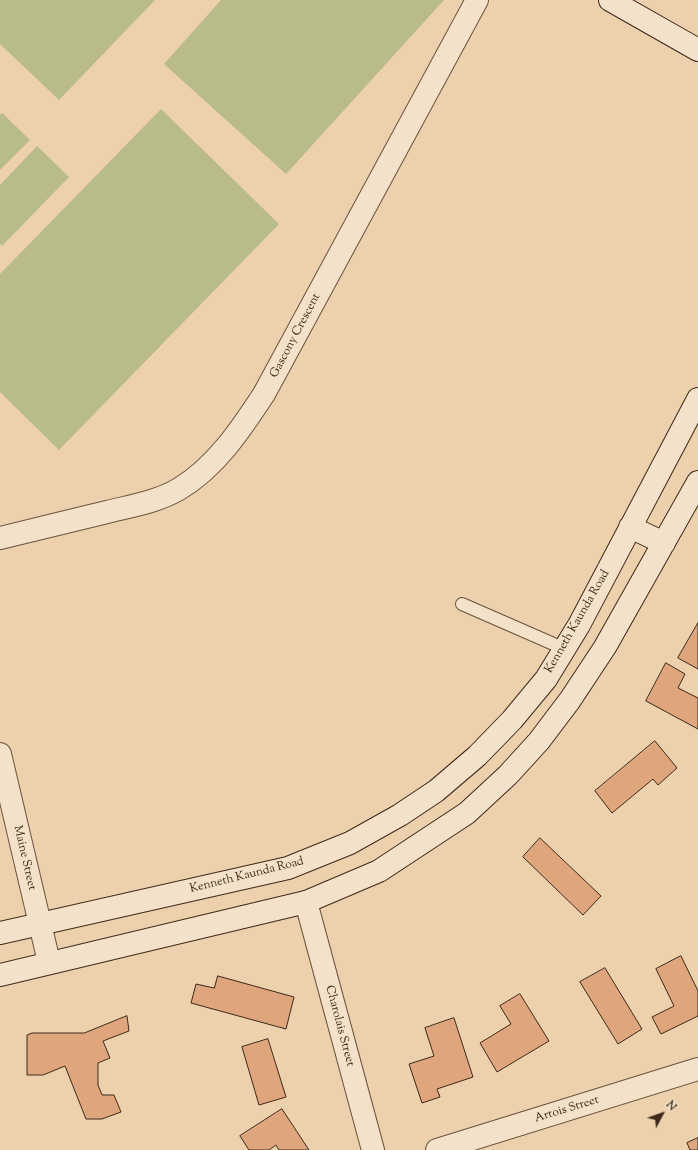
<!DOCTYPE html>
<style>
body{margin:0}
#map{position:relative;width:698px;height:1150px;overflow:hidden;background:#ecd1ac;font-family:"Sorts Mill Goudy",serif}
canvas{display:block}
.north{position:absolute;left:642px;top:1094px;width:40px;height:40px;-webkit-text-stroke:3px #f3e1c9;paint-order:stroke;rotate:49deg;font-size:11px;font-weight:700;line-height:16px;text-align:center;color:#3e281a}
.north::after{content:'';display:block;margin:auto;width:14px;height:18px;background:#3e281a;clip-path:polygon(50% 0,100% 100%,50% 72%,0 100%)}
</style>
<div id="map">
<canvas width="698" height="1150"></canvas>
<div class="north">N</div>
</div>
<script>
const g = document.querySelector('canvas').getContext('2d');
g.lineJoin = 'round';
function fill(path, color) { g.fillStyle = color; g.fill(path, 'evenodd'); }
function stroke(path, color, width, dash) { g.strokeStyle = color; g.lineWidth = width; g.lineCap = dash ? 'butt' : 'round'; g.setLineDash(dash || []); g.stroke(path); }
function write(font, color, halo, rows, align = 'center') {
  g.font = font + ' "Sorts Mill Goudy",serif'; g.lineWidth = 3; g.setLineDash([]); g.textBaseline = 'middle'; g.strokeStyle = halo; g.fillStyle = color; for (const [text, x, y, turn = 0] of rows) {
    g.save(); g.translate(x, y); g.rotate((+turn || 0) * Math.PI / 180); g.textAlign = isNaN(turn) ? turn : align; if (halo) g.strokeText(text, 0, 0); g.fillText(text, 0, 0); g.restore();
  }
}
fill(new Path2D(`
 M0,0H155L59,100L0,44Z
 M221,0H444L286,174L164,64Z
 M161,109L279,224L59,450L0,392V274Z
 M2,113L30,140L0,170V115Z
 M37,146L69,177L2,246L0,244V185Z`), '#b9bb88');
const building = new Path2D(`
 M698,623V669L678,658Z
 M666,663L685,674L678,688L698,698V729L646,701Z
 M655,741L677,768L658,785L653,779L612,813L595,791Z
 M540,838L601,896L583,915L523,857Z
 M681,956L698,991V1016L661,1034L652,1017L674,1006L656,969Z
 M605,968L642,1029L618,1044L580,982Z
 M218,976L294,997L286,1029L191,1003L196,984L214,988Z
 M520,994L549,1041L497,1072L480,1043L511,1024L500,1006Z
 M127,1016L129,1031L103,1041L110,1058L98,1063V1085L102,1095H114L121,1112L102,1119H86L65,1066L43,1075H27V1035L32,1033H84Z
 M454,1018L473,1077L437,1089L440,1097L422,1103L409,1064L434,1056L425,1028Z
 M268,1039L286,1097L259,1105L242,1047Z
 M282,1109L309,1150H279L276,1145L269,1150H249L240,1136Z
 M698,1138V1150H690L687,1143Z`);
fill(building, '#dfa67e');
stroke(building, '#3e281a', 1);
const lane = new Path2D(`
 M462,604L565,649`);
const street = new Path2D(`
 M0,538C36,529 71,521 107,512C131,506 157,502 179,489C216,467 241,429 264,394L477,0
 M0,754L49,962
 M306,902L373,1150
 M437,1150L698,1069`);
const secondary = new Path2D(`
 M610,0L698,50
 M630,527L664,543
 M0,933L288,868L350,843L400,815L436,791L477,756L512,720L546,679L579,625L698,399
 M0,975L306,902L379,871L467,813L508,775L539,741L570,700L605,647L698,482`);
stroke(lane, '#6a523e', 14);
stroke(street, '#6a523e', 24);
stroke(secondary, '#3e281a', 24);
stroke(lane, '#f3e1c9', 12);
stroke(street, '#f3e1c9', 22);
stroke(secondary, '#f3e1c9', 22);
write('12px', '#3e281a', '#f3e1c9', [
 ["Gascony Crescent",296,336,-62],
 ["Kenneth Kaunda Road",578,622,-60],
 ["Maine Street",24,858,77],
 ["Kenneth Kaunda Road",247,876,-14],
 ["Charolais Street",339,1026,75],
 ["Artois Street",567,1110,-17]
]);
</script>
